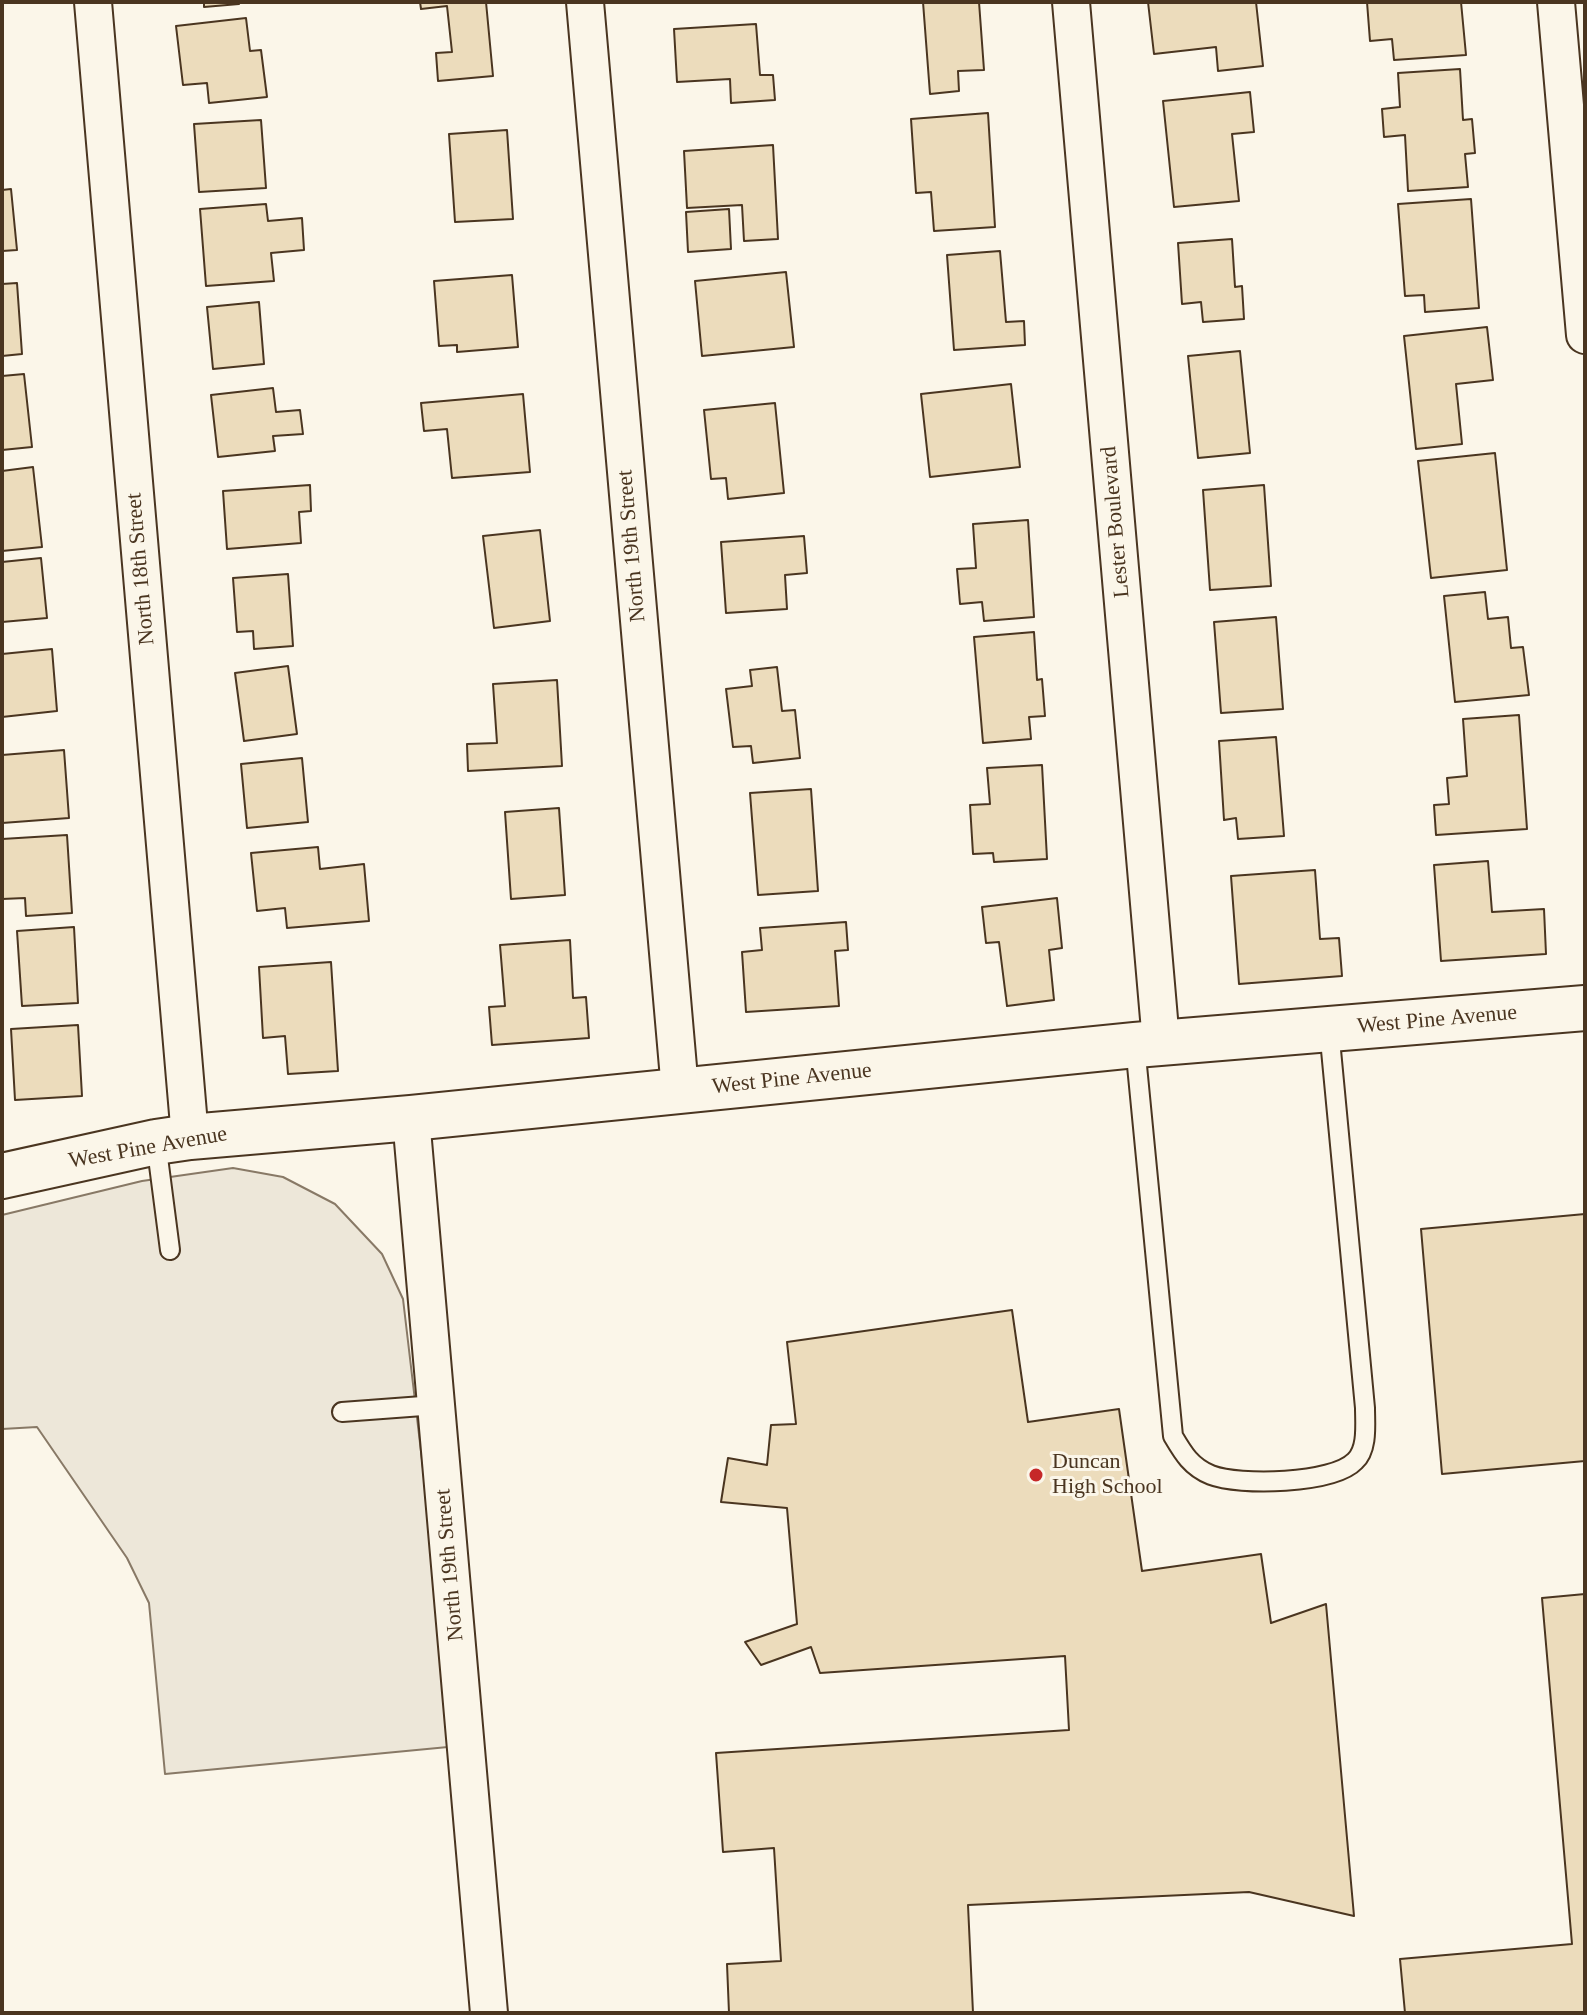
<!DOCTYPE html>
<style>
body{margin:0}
#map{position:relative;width:1587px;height:2015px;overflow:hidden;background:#fbf6e9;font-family:"Times New Roman",serif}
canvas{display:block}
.frame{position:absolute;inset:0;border:4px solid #4a3520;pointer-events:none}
</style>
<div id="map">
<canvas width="1587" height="2015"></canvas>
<div class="frame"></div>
</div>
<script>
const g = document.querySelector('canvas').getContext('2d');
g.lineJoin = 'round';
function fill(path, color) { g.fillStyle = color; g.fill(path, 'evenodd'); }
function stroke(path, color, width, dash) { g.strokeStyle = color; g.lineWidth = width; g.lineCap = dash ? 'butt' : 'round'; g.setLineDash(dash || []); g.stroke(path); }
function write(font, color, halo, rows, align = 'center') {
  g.font = font + ' "Times New Roman",serif'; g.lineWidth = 6; g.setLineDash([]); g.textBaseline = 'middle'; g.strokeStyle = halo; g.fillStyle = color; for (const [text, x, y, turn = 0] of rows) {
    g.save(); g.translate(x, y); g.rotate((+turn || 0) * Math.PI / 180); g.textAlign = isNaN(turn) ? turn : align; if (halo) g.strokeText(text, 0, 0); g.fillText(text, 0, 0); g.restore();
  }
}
const parking = new Path2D(`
 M233,1168L283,1177L335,1204L382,1254L403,1299L428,1511L448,1747L165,1774L149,1603L127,1558L37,1427L2,1429V1215L142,1181Z`);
fill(parking, '#ede7d9');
stroke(parking, '#887966', 2);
const building = new Path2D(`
 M204,2H239V4L204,7Z
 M420,2H486L493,76L438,81L436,53L452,52L447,6L421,9Z
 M923,2H979L984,70L958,71L959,91L930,94Z
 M1148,2H1256L1263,66L1218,71L1216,47L1154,54Z
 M1367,2H1461L1466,55L1394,60L1392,39L1370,41Z
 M246,18L250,51L261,50L267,97L209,103L207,83L183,85L176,26Z
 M756,24L760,75H773L775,100L731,103L730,79L677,82L674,29Z
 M1460,69L1463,120L1472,119L1475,153L1465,154L1468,187L1408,191L1405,135L1384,137L1382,109L1400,107L1398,73Z
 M1250,92L1254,132L1232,134L1239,201L1174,207L1163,101Z
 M988,113L995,227L934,231L931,192L916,193L911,119Z
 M261,120L266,188L199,192L194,124Z
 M507,130L513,219L455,222L449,134Z
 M773,145L778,239L744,241L742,205L687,208L684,151Z
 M11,189L17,250L2,251V190Z
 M1471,199L1479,308L1425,312L1424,295L1405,296L1398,204Z
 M266,204L268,221L302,218L304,250L271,253L274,281L206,286L200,209Z
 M729,209L731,249L688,252L686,212Z
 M1232,239L1235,287L1242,286L1244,319L1203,322L1201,302L1182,304L1178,243Z
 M1000,251L1006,322L1024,321L1025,345L954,350L947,255Z
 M786,272L794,347L702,356L695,281Z
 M512,275L518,347L457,352V345L439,346L434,281Z
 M17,283L22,354L2,356V284Z
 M259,302L264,364L213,369L207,307Z
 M1487,327L1493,380L1456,384L1462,444L1416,449L1404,336Z
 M1240,351L1250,453L1198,458L1188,356Z
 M24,374L32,447L2,450V376Z
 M1011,384L1020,467L930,477L921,394Z
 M273,388L276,412L300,410L303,434L273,436L275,451L218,457L211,395Z
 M523,394L530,472L452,478L447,429L424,431L421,403Z
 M775,403L784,493L728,499L726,478L711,479L704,410Z
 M1495,453L1507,570L1431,578L1418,461Z
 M33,467L42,547L2,551V471Z
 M310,485L311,511L299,512L301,543L227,549L223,491Z
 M1264,485L1271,586L1210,590L1203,490Z
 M1028,520L1034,617L984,621L982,602L960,604L957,569L976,568L973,524Z
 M540,530L550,621L494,628L483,536Z
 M804,536L807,573L785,575L787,609L726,613L721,542Z
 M41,558L47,618L2,622V562Z
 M288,574L293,646L254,649L253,631L237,632L233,578Z
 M1485,592L1488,619L1508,617L1511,648L1523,647L1529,695L1455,702L1444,596Z
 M1276,617L1283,709L1221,713L1214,622Z
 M1034,632L1037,680L1042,679L1045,716L1029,717L1031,739L983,743L974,637Z
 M52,649L57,711L2,717V654Z
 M288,666L297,734L244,741L235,673Z
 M777,667L782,711L795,710L800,758L753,763L751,746L733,747L726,689L752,686L750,670Z
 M557,680L562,766L468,771L467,744L497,743L493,684Z
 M1519,715L1527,829L1436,835L1434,805L1449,804L1447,778L1467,776L1463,719Z
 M1276,737L1284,836L1238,839L1236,818L1224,820L1219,741Z
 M64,750L69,818L2,823V755Z
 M302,758L308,822L247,828L241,764Z
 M1042,765L1047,859L994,862L993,853L973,854L970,805L990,804L987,768Z
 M811,789L818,891L758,895L750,793Z
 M559,808L565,895L511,899L505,812Z
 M67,835L72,913L26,916L25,898L2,899V839Z
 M318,847L320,869L364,864L369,921L287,928L285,908L257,911L251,853Z
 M1488,861L1492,912L1544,909L1546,954L1441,961L1434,865Z
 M1315,870L1320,939L1339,938L1342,976L1239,984L1231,876Z
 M1057,898L1062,948L1049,950L1054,1000L1007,1006L999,942L986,943L982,907Z
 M846,922L848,950L835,951L839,1006L746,1012L742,952L762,950L760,928Z
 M74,927L78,1003L22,1006L17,931Z
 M570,940L573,998L586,997L589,1038L492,1045L489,1007L505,1006L500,945Z
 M331,962L338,1071L288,1074L285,1036L263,1038L259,967Z
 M78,1025L82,1096L15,1100L11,1029Z
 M1585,1214V1461L1442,1474L1421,1229Z
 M1012,1310L1028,1422L1119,1409L1142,1571L1261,1554L1271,1623L1326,1604L1354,1916L1249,1892L968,1905L973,2013H729L727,1964L781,1961L774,1848L723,1852L716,1753L1069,1730L1065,1656L820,1673L811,1647L761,1665L745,1642L797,1624L787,1508L721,1502L728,1458L767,1465L771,1425L796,1424L787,1342Z
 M1585,1594V2013H1405L1400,1959L1572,1944L1542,1598Z`);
fill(building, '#ecdcbc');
stroke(building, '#4a3520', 2);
const service = new Path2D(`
 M1135,1045L1173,1436C1183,1453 1191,1467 1211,1475C1239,1486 1333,1484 1355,1461C1368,1449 1365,1424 1365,1408L1329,1029
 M156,1142L170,1250
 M342,1412L436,1405`);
const minor = new Path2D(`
 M93,2L190,1137
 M585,2L680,1090
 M1071,2L1161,1042
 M1556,2L1585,335
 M411,1118L489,2013`);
const tertiary = new Path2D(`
 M2,1176L156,1142L190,1137L411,1118L1135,1045L1585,1008`);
stroke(service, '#4a3520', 22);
stroke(minor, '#4a3520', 40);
stroke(tertiary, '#4a3520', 48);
stroke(service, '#fbf6e9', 18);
stroke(minor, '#fbf6e9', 36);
stroke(tertiary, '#fbf6e9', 44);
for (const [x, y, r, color] of [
 [1036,1475,8,"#c62828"]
]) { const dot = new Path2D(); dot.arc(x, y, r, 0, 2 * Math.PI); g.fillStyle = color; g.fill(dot); stroke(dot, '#fbf6e9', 3); }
write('22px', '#4a3520', '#fbf6e9', [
 ["Lester Boulevard",1116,522,-95],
 ["North 19th Street",632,546,-95],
 ["North 18th Street",141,569,-95],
 ["West Pine Avenue",1437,1020,-5],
 ["West Pine Avenue",792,1079,-6],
 ["West Pine Avenue",148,1148,-10],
 ["North 19th Street",450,1565,-95]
]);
write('22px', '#4a3520', '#fbf6e9', [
 ["Duncan",1052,1462],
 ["High School",1052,1487]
], 'left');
</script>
